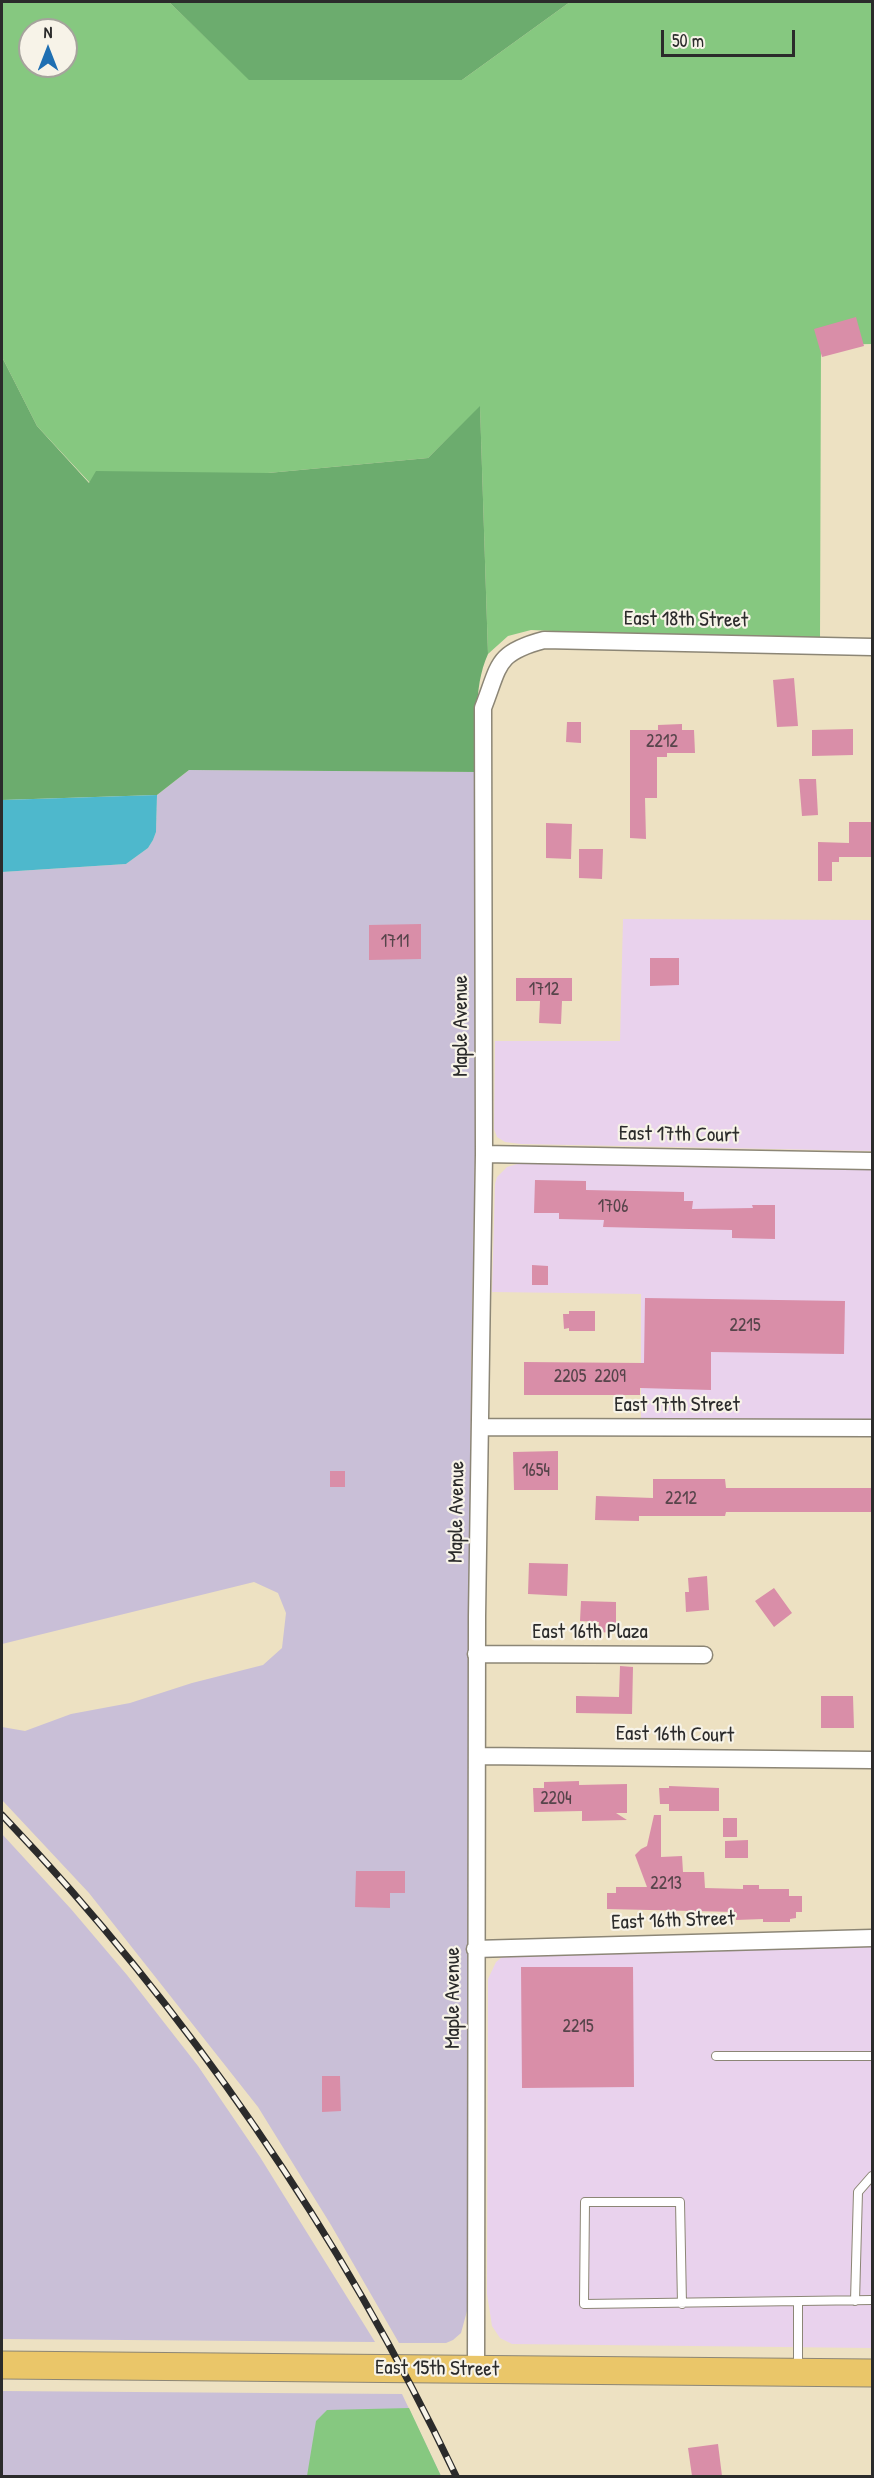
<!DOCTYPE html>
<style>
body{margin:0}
#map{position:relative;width:874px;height:2478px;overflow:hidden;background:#ede1c2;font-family:"Patrick Hand",sans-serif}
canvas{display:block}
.frame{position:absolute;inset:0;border:3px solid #2b2b2b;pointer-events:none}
.north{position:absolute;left:18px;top:18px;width:60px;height:60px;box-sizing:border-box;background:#f7f3e8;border:2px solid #a5a39c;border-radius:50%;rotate:0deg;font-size:16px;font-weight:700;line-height:24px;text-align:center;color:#2b2b2b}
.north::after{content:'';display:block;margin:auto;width:21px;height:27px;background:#1f6fb2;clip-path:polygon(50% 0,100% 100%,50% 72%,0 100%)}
.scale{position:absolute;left:661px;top:30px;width:134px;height:27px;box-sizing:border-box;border:3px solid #2b2b2b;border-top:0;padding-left:8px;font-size:18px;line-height:21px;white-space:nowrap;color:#2b2b2b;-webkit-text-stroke:4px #f7f3e8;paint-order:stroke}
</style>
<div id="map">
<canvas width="874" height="2478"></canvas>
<div class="frame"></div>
<div class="north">N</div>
<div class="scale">50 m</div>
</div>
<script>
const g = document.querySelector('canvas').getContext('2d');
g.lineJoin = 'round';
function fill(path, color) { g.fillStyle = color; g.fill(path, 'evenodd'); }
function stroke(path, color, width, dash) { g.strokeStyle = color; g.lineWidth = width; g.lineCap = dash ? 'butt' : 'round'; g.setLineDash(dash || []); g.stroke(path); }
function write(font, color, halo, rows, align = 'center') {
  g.font = font + ' "Patrick Hand",sans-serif'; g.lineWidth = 4.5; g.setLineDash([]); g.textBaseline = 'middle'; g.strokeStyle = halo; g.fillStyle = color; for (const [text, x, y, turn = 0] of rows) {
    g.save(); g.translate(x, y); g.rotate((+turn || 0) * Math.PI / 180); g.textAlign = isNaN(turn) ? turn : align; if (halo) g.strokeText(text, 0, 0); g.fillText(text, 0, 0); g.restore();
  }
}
fill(new Path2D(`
 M623,919L872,920V1151L521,1144L505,1142L497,1137L494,1129L495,1041H620Z
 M524,1162L872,1169V1420L641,1418V1294L492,1292L495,1184L497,1177L507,1167Z
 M872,1945V2348L512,2344L500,2338L492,2326L487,2294L488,1979L496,1962L506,1954Z`), '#e9d2ed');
fill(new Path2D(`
 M189,770L478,772L475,1154L471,1373L467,2311L461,2333L453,2340L446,2343H399L331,2225L258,2107L89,1893L2,1800V1727L25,1731L71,1714L130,1703L192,1683L263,1665L282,1648L286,1613L278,1593L254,1582L2,1644V872L126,864L148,848L153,840L156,832L157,795Z
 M2,1834L71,1909L127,1975L198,2066L260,2157L375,2342L2,2339Z
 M2,2391L402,2394L441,2476H2Z`), '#c9bfd7');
fill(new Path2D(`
 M2,2H169L250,80H462L570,2H872V344L821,345L820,639L665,636L531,630L508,636L488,654L480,407L428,458L268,473L90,483L37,426L2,357ZM30,30H66V66H30Z
 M409,2408L441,2476H307L316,2421L327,2410Z`), '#86c880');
fill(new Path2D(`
 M169,2H570L462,80H249Z
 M2,357L37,426L89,483L96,471L268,473L428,458L480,406L488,654C472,689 478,734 478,772L189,770L157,795L2,800Z`), '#6cac6e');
fill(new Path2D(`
 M157,795L156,832L153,840L148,848L126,864L2,872V800Z`), '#4eb8cc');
fill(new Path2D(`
 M856,317L864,346L822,357L814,329Z
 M794,678L798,726L777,727L773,680Z
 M567,722H581V743L566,742Z
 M682,724V730H694L695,753H667V757H657V798H645L646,839L630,838V730H658V725Z
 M853,729V755L812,756V730Z
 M799,779H816L818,815L802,816Z
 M849,822H873V857H839V862H832V881H818V842L849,843Z
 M546,823L572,824L571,859L546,858Z
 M579,849H603L602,879L579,878Z
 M421,924V959L369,960V925Z
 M650,958H679V985L650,986Z
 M516,978H572V1001H562L561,1024L539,1023L540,1001H516Z
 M535,1180L586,1181V1190L684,1192V1201H693L692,1209L753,1208L752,1205H775V1239L732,1238V1230L603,1227L604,1220L559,1219V1213H534Z
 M532,1265L548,1266V1285H532Z
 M645,1298L845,1301L844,1354L711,1352V1390L640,1388V1395H524V1362L644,1363Z
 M569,1311H595V1331H569V1328L564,1329L563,1314H569Z
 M558,1451V1490H514L513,1452Z
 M330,1471H345V1487H330Z
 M653,1479H725L726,1488H873V1512H726L725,1516H639V1521L595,1520L596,1496L653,1498Z
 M529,1563L568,1564L567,1596L528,1594Z
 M707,1576L709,1610L686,1612L685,1592H689L688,1578Z
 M774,1588L792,1613L774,1627L755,1601Z
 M581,1601L616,1602V1633L598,1632L599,1622L580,1621Z
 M620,1666L633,1667L632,1714L576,1713V1696L619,1697Z
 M821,1696H853L854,1728H821Z
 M579,1781V1785L627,1784V1813H616L627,1820L582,1821V1811L534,1812L533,1788H544V1782Z
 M669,1786L719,1788V1811H669V1804H660L659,1788H669Z
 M654,1815H661V1857L682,1856L683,1872H704L705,1888L743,1889V1885H759V1889H789V1896H802V1912H796V1918L790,1919V1922H763V1919L736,1920V1912L607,1909V1893H616V1887H647L635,1855L641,1849L647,1846Z
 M723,1818H737V1837H723Z
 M748,1840V1858H725V1841Z
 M356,1871H405V1893H390V1908L355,1907Z
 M521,1967H633L634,2087L522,2088Z
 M322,2076H340L341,2111L322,2112Z
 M718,2444L722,2476H692L688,2448Z`), '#d98ea8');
const service = new Path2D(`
 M716,2056H872
 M855,2301L858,2192L872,2176
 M682,2304L680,2202H585L584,2304L872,2300
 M798,2370V2302`);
const minor = new Path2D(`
 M484,1154L872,1161
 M481,1427L872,1428
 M476,1654L704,1655
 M478,1756L872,1760
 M475,1949L872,1938
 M476,2370L477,1616L484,1154L483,708C500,665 495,653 544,640L872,647`);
const primary = new Path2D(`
 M2,2365L872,2373`);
stroke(service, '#8c8676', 10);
stroke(minor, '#8c8676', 19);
stroke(primary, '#8c8676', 29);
stroke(service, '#fff', 8);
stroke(minor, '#fff', 16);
stroke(primary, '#eac669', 27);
const rail = new Path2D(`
 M2,1815C187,2009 341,2234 456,2476`);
stroke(rail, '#2b2b2b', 7);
stroke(rail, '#f7f3e8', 4.5, [14]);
write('18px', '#56444a', null, [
 ["2212",662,742],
 ["1711",395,942],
 ["1712",544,990],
 ["1706",613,1207],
 ["2215",745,1326],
 ["2205",570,1377],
 ["2209",610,1377],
 ["1654",536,1471],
 ["2212",681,1499],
 ["2204",556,1799],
 ["2213",666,1884],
 ["2215",578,2027]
]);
write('21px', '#2b2b2b', '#f7f3e8', [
 ["East 18th Street",686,620,1],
 ["Maple Avenue",461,1026,-90],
 ["East 17th Court",679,1135,1],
 ["East 17th Street",677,1405],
 ["Maple Avenue",457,1512,-89],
 ["East 16th Plaza",590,1632],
 ["East 16th Court",675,1735,1],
 ["East 16th Street",673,1921,-2],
 ["Maple Avenue",453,1998,-90],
 ["East 15th Street",437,2369,1]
]);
</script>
